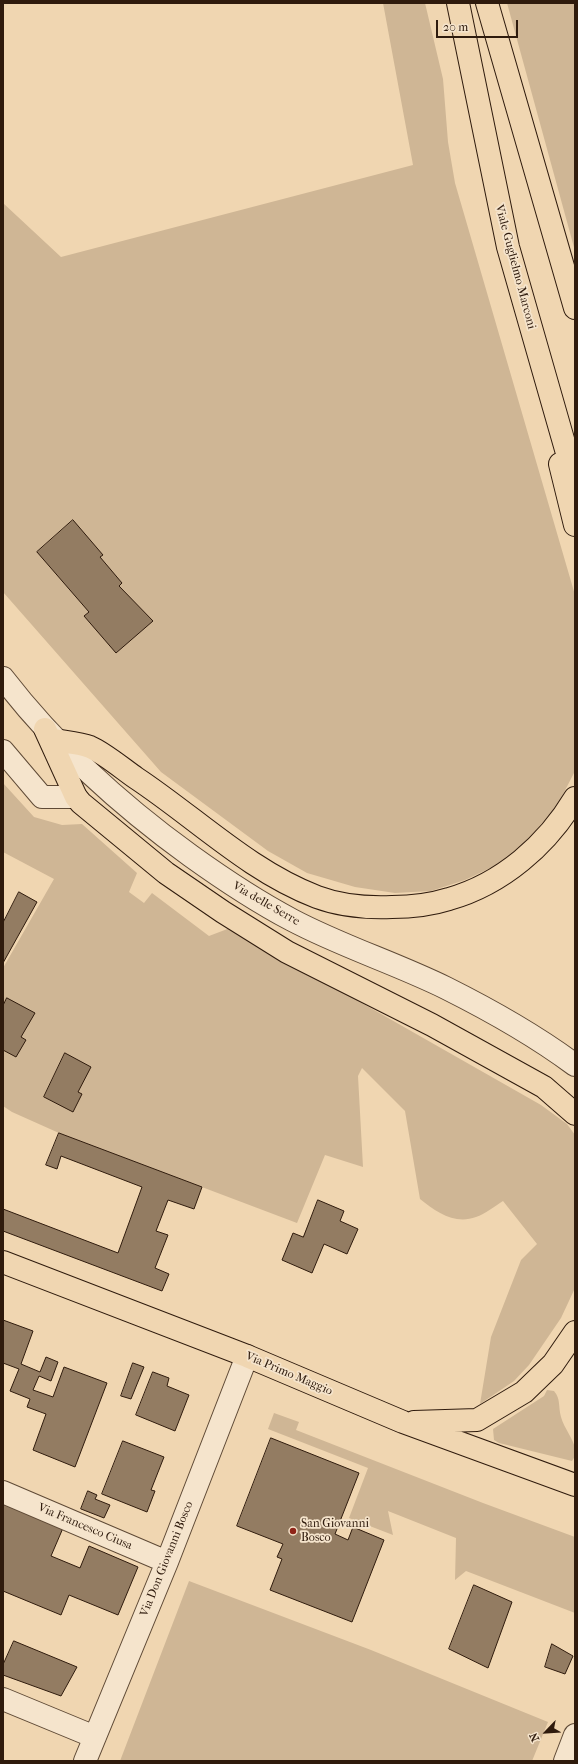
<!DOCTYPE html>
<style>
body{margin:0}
#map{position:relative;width:578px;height:1764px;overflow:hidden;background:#f0d6b1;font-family:"IM FELL French Canon",serif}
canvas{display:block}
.frame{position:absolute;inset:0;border:4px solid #2f1b0d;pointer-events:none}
.north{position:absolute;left:526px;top:1712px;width:40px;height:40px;-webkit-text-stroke:3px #f5e4cc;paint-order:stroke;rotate:245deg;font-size:11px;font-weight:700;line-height:16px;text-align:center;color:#2f1b0d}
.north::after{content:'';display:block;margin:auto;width:14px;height:18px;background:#2f1b0d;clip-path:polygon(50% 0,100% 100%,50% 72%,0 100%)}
.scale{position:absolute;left:436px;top:20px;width:82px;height:18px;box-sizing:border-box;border:2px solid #2f1b0d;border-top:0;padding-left:5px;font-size:12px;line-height:14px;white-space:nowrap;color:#2f1b0d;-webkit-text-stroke:3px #f5e4cc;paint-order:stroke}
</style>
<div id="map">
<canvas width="578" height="1764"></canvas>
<div class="frame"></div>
<div class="north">N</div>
<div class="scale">20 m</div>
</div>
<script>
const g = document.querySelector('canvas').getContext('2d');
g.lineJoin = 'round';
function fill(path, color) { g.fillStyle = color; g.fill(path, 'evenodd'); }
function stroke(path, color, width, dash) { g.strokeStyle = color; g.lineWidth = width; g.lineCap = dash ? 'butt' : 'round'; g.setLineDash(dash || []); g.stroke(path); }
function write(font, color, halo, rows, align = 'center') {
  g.font = font + ' "IM FELL French Canon",serif'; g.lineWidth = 3.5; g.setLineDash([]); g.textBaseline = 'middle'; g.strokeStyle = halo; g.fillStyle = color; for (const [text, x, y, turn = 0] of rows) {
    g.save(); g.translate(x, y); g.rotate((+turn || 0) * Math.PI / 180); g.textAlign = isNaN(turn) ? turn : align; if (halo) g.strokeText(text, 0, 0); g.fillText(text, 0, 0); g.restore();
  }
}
fill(new Path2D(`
 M383,3H425L443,79L448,142L455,183L575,595V771L558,804L528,840L501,863L465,880L431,891L395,893L355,887L307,873L268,851L161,772L3,592V203L61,257L413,165Z
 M507,3H575V251Z
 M3,783L34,817L62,825L82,824L137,873L129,892L144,903L152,893L209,936L230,928L541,1105L567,1124L575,1135V1288L561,1318L529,1365L514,1381L480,1404L491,1337L521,1260L537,1244L503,1201C495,1206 485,1214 476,1217C455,1225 436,1212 420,1199L405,1111L362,1068L358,1076L363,1167L325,1155L297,1223L59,1133L12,1112L3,1106V968L54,879L3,852Z
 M547,1390L554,1391C561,1399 558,1407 561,1417C564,1428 574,1440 575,1449C576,1453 575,1457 572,1461L499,1443L494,1440L493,1429L544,1396Z
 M274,1413L299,1422L296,1430L483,1503L575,1537V1613L466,1571L455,1580L456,1538L388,1511L393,1535L349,1518L368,1468L268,1429Z
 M189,1581L371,1650L548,1722L532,1761H120Z`), '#cfb695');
const building = new Path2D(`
 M73,520L103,555L100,557L122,583L119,586L153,621L116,653L84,616L89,612L37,552Z
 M19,892L37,902L3,963V923Z
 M7,998L35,1013L21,1037L26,1040L16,1057L3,1050V1006Z
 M65,1053L91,1067L78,1092L82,1094L73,1112L44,1097Z
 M59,1133L202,1187L194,1209L168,1200L156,1231L168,1235L155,1268L169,1274L162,1291L3,1231V1209L118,1253L142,1187L61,1156L57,1169L46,1165Z
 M318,1200L344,1211L340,1221L358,1229L347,1254L324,1244L312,1273L282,1260L293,1233L303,1237Z
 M3,1320L33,1331L21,1364L40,1372L46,1357L58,1362L51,1381L39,1376L33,1390L53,1397L64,1367L107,1383L75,1467L33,1450L46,1414L27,1407L30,1399L10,1391L19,1369L3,1363Z
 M133,1363L144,1367L131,1399L121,1396Z
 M153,1372L169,1378L167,1386L189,1395L175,1431L136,1415Z
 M271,1438L359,1473L335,1534L348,1540L353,1527L384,1540L352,1622L270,1590L282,1559L277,1557L283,1544L237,1526Z
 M123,1441L164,1457L151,1490L155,1491L147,1512L102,1494Z
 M88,1491L97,1495L95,1499L110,1505L104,1518L81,1509Z
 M3,1504L63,1528L51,1556L80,1568L89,1546L138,1567L118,1615L69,1595L61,1615L3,1591Z
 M474,1585L512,1602L488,1668L449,1649Z
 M14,1641L77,1667L61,1696L3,1675V1665Z
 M552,1644L573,1656L565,1674L545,1667Z`);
fill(building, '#937c62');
stroke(building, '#2f1b0d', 1);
const minor = new Path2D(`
 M3,678C57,748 119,804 191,856C223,879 256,901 292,920C341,946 395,963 446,988C490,1010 536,1036 575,1065
 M3,751L42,797H76
 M3,1492L167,1562
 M3,1699L95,1737
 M85,1761L167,1562L247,1356
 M565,1761L575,1735`);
const major = new Path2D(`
 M458,3L508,247L575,481
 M487,3L575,308
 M560,464L575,525
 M45,729L76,797L81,803L166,873L223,912L287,952L432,1025L544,1087L575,1114
 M54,740C65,742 80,743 90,747C104,753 123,769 136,778C195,817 249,871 317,897C341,906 367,908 392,907C411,907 430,905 449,899C502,884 547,845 575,798
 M3,1262L247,1356L403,1422L575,1485
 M414,1422L477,1420L524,1392L553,1364L575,1332`);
stroke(minor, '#5f4a36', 24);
stroke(major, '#2f1b0d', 24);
stroke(minor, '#f5e4cc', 22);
stroke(major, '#f0d6b1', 22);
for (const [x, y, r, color] of [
 [293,1531,4,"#8f2418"]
]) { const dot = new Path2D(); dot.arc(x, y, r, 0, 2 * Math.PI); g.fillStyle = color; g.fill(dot); stroke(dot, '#f5e4cc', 1.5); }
write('12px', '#2f1b0d', '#f5e4cc', [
 ["Viale Guglielmo Marconi",515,267,75],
 ["Via delle Serre",266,904,30],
 ["Via Primo Maggio",289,1374,23],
 ["Via Francesco Ciusa",85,1527,23],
 ["Via Don Giovanni Bosco",167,1559,-68]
]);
write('12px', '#2f1b0d', '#f5e4cc', [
 ["San Giovanni",301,1524],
 ["Bosco",301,1538]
], 'left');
</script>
